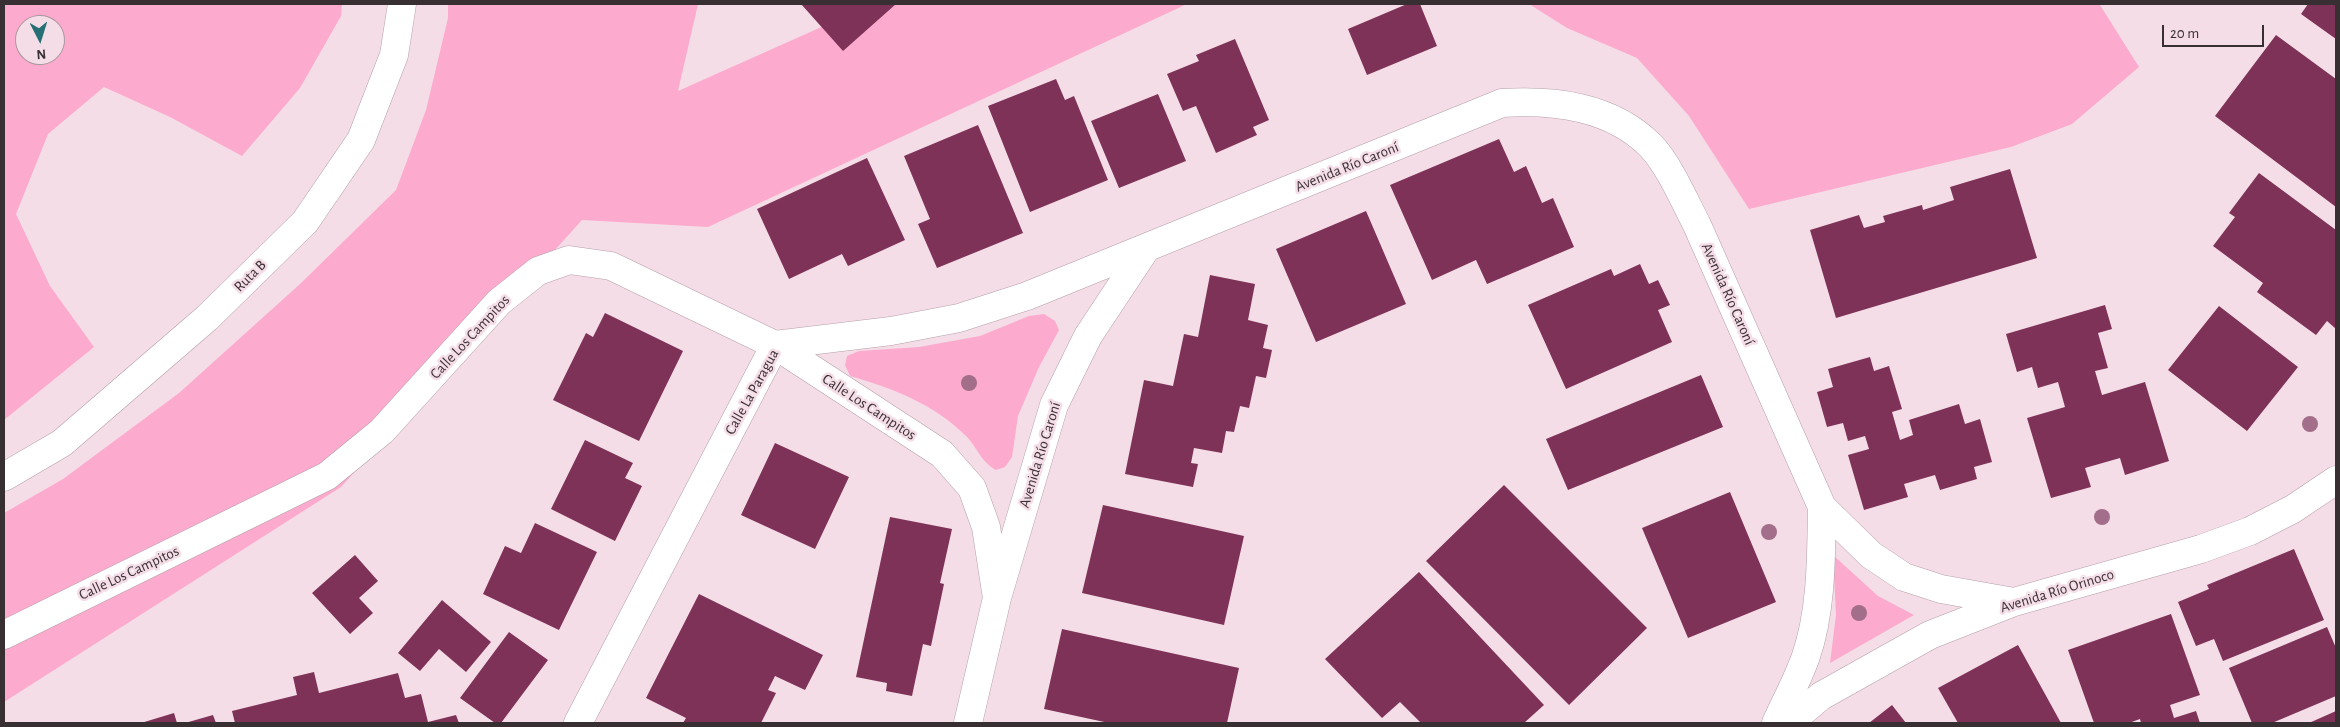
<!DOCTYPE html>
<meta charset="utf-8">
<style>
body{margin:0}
#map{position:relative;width:2340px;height:727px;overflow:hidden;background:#f5dde7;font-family:"Alegreya Sans",sans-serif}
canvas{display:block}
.frame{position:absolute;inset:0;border:5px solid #382f33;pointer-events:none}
.north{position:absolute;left:15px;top:15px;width:50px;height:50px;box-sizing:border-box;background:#f5dde7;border:1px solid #a9979f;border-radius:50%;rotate:175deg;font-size:14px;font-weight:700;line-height:20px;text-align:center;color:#382f33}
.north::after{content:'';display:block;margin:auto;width:18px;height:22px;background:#256f75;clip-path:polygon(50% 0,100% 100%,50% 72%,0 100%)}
.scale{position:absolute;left:2162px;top:25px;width:102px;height:22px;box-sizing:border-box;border:2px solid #382f33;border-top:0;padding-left:6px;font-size:15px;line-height:18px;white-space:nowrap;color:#382f33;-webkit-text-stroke:4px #f5dde7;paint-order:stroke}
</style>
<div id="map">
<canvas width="2340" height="727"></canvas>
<div class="frame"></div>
<div class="north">N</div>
<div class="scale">20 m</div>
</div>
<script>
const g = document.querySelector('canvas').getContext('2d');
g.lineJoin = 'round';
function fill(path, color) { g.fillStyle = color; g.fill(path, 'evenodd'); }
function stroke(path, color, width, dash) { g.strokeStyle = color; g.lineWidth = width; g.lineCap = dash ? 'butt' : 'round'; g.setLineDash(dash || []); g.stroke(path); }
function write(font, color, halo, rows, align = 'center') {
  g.font = font + ' "Alegreya Sans",sans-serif'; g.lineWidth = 5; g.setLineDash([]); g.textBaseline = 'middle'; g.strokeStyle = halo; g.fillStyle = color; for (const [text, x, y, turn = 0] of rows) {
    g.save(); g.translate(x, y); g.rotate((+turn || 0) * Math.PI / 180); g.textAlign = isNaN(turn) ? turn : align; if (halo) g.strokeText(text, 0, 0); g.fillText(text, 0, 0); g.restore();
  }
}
fill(new Path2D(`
 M4,4H342L341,16L300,88L242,156L170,117L104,87L48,134L16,214L50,286L94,347L4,420ZM25,25H55V55H25Z
 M448,4H698L678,91L873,4H1187L708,227L582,220L341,487L4,702V513L63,479L179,393L300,284L396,190L426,110L448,18Z
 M1529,4L2100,5L2139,67L2072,124L2011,147L1749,209L1689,116L1637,58L1567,28Z
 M1044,314L1055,321L1059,330L1039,367L1018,416L1012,457L1005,467L996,470C981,462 977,447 966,436C934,404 892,388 850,376L845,365L847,356L859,351L919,347L980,336L1029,316Z
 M1833,555L1878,596L1914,615L1830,663L1836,615Z`), '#fcabce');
fill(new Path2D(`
 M801,4H896L843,51Z
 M1407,4H1420L1437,46L1367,75L1348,29Z
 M2308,4H2336V39L2301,14Z
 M2276,35L2336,79V207L2215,116Z
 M1235,39L1269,120L1253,127L1257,135L1216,153L1196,106L1183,111L1167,74L1199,61L1196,55Z
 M1056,79L1065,100L1074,96L1108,180L1030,212L988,106Z
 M1158,94L1186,161L1119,188L1091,121Z
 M978,125L1023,233L937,268L918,224L930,219L904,156Z
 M1499,139L1514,172L1526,166L1542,203L1553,198L1574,247L1487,284L1476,260L1432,280L1390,185Z
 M867,158L905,240L848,266L842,254L789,279L757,209Z
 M2010,169L2037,258L1836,318L1810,230L1859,215L1864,228L1885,222L1883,216L1922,205L1923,210L1954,200L1950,187Z
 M2259,173L2336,230V329L2327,321L2316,335L2257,292L2263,283L2213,246L2235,217L2229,213Z
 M1366,211L1406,304L1316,342L1276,249Z
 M1640,264L1649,284L1658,280L1670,305L1658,310L1672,342L1566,389L1528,305L1611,269L1614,276Z
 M1210,275L1255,284L1248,320L1268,325L1263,348L1272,350L1266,378L1256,376L1249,408L1240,406L1234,432L1226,431L1222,453L1194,448L1191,463L1198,464L1193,487L1125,474L1144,380L1173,386L1184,334L1198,337Z
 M2105,305L2112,329L2098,333L2108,368L2095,371L2102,395L2145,382L2169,461L2125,475L2120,458L2085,468L2091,487L2051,498L2027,418L2065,407L2058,382L2038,388L2032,367L2017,372L2006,334Z
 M2219,306L2298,367L2247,431L2168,370Z
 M605,313L683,351L639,441L553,400L586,333L593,337Z
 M1870,357L1874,371L1889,366L1902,409L1892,412L1900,440L1913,435L1909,420L1959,404L1965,424L1980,419L1992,462L1974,467L1977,479L1940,490L1935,475L1904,484L1908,497L1864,510L1848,455L1869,449L1865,436L1848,441L1843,423L1827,427L1817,392L1833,387L1828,369Z
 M1701,375L1723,427L1568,490L1546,439Z
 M585,440L633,463L625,478L642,486L615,541L551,509Z
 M775,443L849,477L815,549L741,515Z
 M1504,485L1647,628L1569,705L1426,561Z
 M1730,492L1776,602L1688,638L1642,528Z
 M1103,505L1244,536L1224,625L1082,593Z
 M890,517L952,529L940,583L944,584L931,646L923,644L912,696L886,691L887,683L856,677Z
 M535,523L597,552L559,630L483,594L505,546L521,553Z
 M2294,549L2324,620L2223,661L2214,639L2196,646L2178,602L2209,589L2207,585Z
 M355,555L378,581L359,598L373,613L350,634L312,593Z
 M1419,572L1544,705L1524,723H1421L1400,702L1382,718L1325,659Z
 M699,594L823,655L805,690L775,676L768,690L776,693L761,723H683L686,718L646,698Z
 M442,600L491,642L466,672L439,649L420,671L398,653Z
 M2171,614L2200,695L2170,705L2174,718L2196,711L2200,723H2141L2140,719L2129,723H2094L2068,650Z
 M2327,627L2336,648V696L2272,723H2252L2229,668Z
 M1062,629L1239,668L1227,723H1109L1044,709Z
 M509,632L548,660L501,723H495L460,698Z
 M2018,645L2061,723H1958L1938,688Z
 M314,672L319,693L398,673L405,698L421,694L428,722L456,715L459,723H235L232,711L297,695L293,677Z
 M1892,705L1906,723H1869Z
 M2336,711V723H2309Z
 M174,713L177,723H141Z
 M213,715L216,723H185Z`), '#7e3258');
const street = new Path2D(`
 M775,345L891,331L959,318L1027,296L1502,103C1555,100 1611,106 1651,146C1669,165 1685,202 1697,225L1822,507L1871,555L1904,577L1941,589L2014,602
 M4,477L62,443L207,318L305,222L361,140L394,55L402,4
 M4,635L327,476L382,431L499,302L538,271L569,260L611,266L775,345L942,454L972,488L986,527L997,598
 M578,723L775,345
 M968,723L997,598L1054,405L1088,336L1145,250
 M1776,723C1786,701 1798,679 1806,656C1822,609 1821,556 1822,507
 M1789,723L1821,696L1930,635L2014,602L2201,549L2250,531L2293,509L2336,480`);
stroke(street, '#b59fa8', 29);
stroke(street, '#fff', 28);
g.fillStyle = '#a26e8a';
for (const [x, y] of [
 [969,383],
 [2310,424],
 [2102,517],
 [1769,532],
 [1859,613]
]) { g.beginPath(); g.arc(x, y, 8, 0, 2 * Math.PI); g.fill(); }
write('15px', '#382f33', '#f5dde7', [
 ["Avenida Río Caroní",1347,167,-22],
 ["Ruta B",250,276,-45],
 ["Avenida Río Caroní",1728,294,66],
 ["Calle Los Campitos",470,337,-47],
 ["Calle La Paragua",752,392,-61],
 ["Calle Los Campitos",869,407,33],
 ["Avenida Río Caroní",1040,455,-73],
 ["Calle Los Campitos",129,573,-25],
 ["Avenida Río Orinoco",2057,591,-17]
]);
</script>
